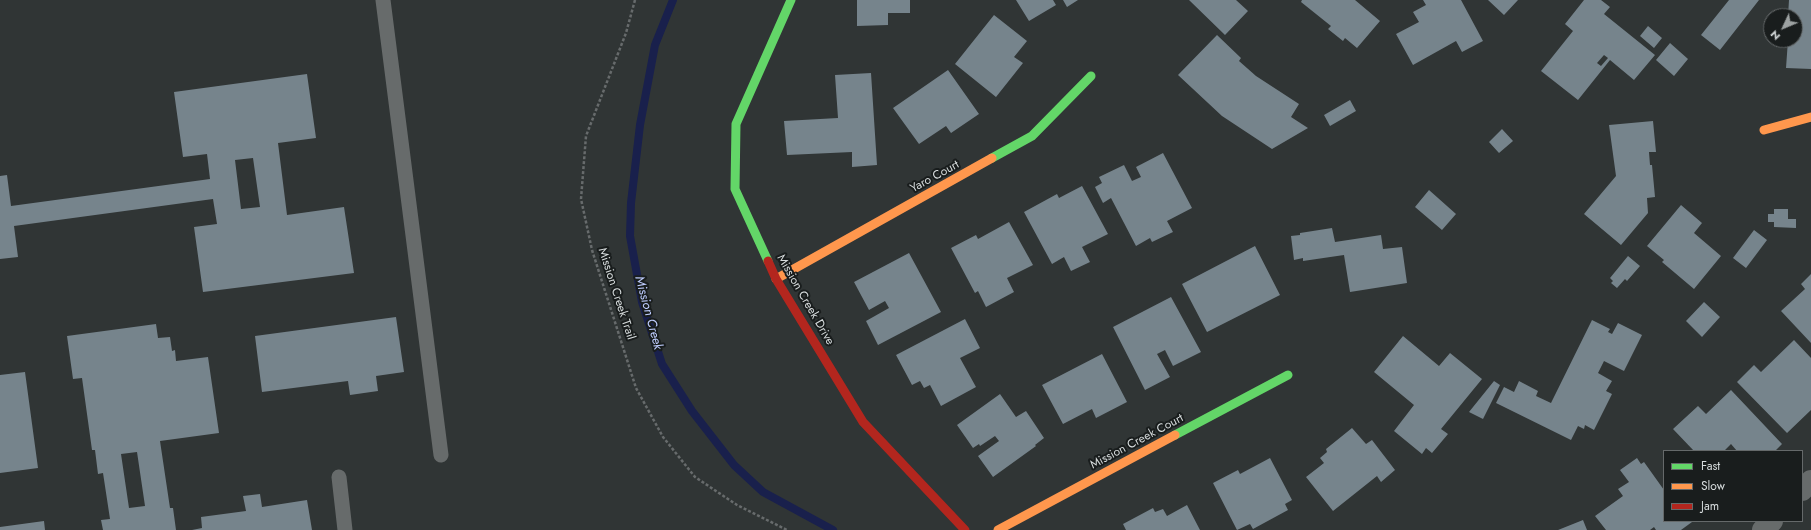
<!DOCTYPE html>
<style>
body{margin:0}
#map{position:relative;width:1811px;height:530px;overflow:hidden;background:#303535;font-family:Jost,sans-serif}
canvas{display:block}
.legend{position:absolute;left:1663px;top:450px;width:140px;height:72px;box-sizing:border-box;background:#191d1d;border:1px solid #65696a;margin:0;padding:5px 7px;list-style:none;font-size:12px;color:#d7dcdd}
.legend li{display:flex;align-items:center;gap:8px;height:20px}
.legend b{width:20px;border:1px solid #65696a}
.north{position:absolute;left:1763px;top:8px;width:40px;height:40px;box-sizing:border-box;background:#191d1d;border:1px solid #65696a;border-radius:50%;rotate:226deg;font-size:11px;font-weight:700;line-height:16px;text-align:center;color:#d7dcdd}
.north::after{content:'';display:block;margin:auto;width:14px;height:18px;background:#9da2a2;clip-path:polygon(50% 0,100% 100%,50% 72%,0 100%)}
</style>
<div id="map">
<canvas width="1811" height="530"></canvas>
<ul class="legend">
<li><b style="height:5px;background:#63d668"></b>Fast</li>
<li><b style="height:5px;background:#ff974d"></b>Slow</li>
<li><b style="height:5px;background:#b3261e"></b>Jam</li>
</ul>
<div class="north">N</div>
</div>
<script>
const g = document.querySelector('canvas').getContext('2d');
g.lineJoin = 'round';
function stroke(path, color, width, dash) { g.strokeStyle = color; g.lineWidth = width; g.lineCap = dash ? 'butt' : 'round'; g.setLineDash(dash || []); g.stroke(path); }
function fill(path, color) { g.fillStyle = color; g.fill(path, 'evenodd'); }
function write(font, color, halo, rows, align = 'center') {
  g.font = font + ' Jost,sans-serif'; g.lineWidth = 4; g.setLineDash([]); g.textBaseline = 'middle'; g.strokeStyle = halo; g.fillStyle = color; for (const [text, x, y, turn = 0] of rows) {
    g.save(); g.translate(x, y); g.rotate((+turn || 0) * Math.PI / 180); g.textAlign = isNaN(turn) ? turn : align; if (halo) g.strokeText(text, 0, 0); g.fillText(text, 0, 0); g.restore();
  }
}
stroke(new Path2D(`
 M673,0L655,45L640,125L631,203L630,236L642,302L662,364L692,411L734,465L763,492L833,530`), '#19204c', 8);
fill(new Path2D(`
 M857,0H910V13H888V25L857,26Z
 M1016,0H1053L1056,5L1029,21Z
 M1063,0H1078L1067,7Z
 M1189,0H1236L1248,11L1225,35Z
 M1302,0H1355L1380,21L1357,48L1345,38L1343,41L1328,29L1331,26L1301,2Z
 M1423,0H1461L1483,41L1462,52L1456,41L1413,65L1396,34L1419,22L1413,12L1426,5Z
 M1488,0H1518L1504,15Z
 M1584,0H1601L1610,7L1604,14L1655,55L1634,80L1610,60L1578,100L1541,71L1573,31L1565,24ZM1604,55L1608,58L1601,66L1597,63Z
 M1729,0H1759L1720,50L1701,35Z
 M1789,0H1811V69L1786,68L1788,40H1795V16H1788Z
 M994,15L1027,41L1014,57L1023,63L996,97L955,64Z
 M1648,26L1662,38L1654,48L1640,36Z
 M1217,35L1241,58L1239,61L1256,76L1299,104L1291,117L1308,128L1272,149L1222,116L1178,75Z
 M1670,43L1688,59L1674,76L1656,60Z
 M948,70L979,114L951,133L946,126L919,144L893,108Z
 M871,73L877,165L852,167V152L787,155L784,121L838,118L835,75Z
 M307,74L316,138L278,143L287,215L344,207L354,273L203,292L194,227L217,224L213,199L14,226L18,257L0,259V176L7,175L11,206L210,179L207,154L183,157L174,92ZM253,158L260,207L241,209L235,160Z
 M1350,100L1356,111L1330,126L1324,115Z
 M1653,121L1656,152H1649L1650,165H1652L1655,197L1647,198L1648,213L1621,245L1584,214L1616,176L1609,125Z
 M1502,129L1513,141L1499,153L1489,142Z
 M1163,153L1192,208L1167,221L1173,232L1152,242L1150,238L1136,246L1111,198L1103,203L1095,187L1102,183L1099,177L1124,165L1132,181L1141,177L1136,167Z
 M1082,186L1108,234L1082,247L1090,262L1071,271L1064,257L1052,264L1024,212L1057,194L1059,198Z
 M1429,190L1456,214L1442,230L1415,207Z
 M1681,205L1702,223L1694,233L1721,256L1694,289L1662,262L1664,260L1647,246Z
 M1774,209H1788V219H1796V228L1774,227V222H1768V214H1774Z
 M1009,222L1033,265L1007,278L1014,292L986,307L978,291L975,293L951,248L976,235L978,239Z
 M1332,228L1335,242L1381,235L1383,249L1402,247L1407,283L1350,292L1344,255L1303,261V258L1294,260L1291,236L1300,235V233Z
 M1754,230L1767,240L1746,268L1733,258Z
 M1255,246L1280,295L1207,332L1182,284Z
 M909,253L941,312L878,345L866,321L889,308L885,301L869,310L854,282Z
 M1628,256L1640,266L1627,281L1625,279L1617,288L1611,283L1613,281L1610,278Z
 M1811,274V343L1781,311L1805,289L1801,284Z
 M1171,297L1201,352L1173,366L1165,350L1157,354L1170,377L1145,390L1113,327Z
 M1704,302L1720,317L1702,337L1686,321Z
 M396,317L404,372L376,376L378,391L350,395L348,381L262,392L255,336Z
 M965,319L980,348L960,358L976,387L941,406L930,385L924,388L920,381L912,385L896,355Z
 M1592,320L1610,329L1608,332L1612,334L1618,323L1642,335L1624,371L1604,361L1598,373L1612,381L1606,391L1612,394L1594,430L1585,425L1584,429L1578,426L1571,440L1496,403L1504,387L1514,392L1519,381L1538,391L1536,396L1551,403Z
 M156,324L158,338L170,337L172,351L175,350L176,361L208,357L219,433L160,441L170,508H173L176,530H103L101,520L110,519L103,473L98,474L95,450H92L82,378L73,379L67,336ZM137,452L145,506L129,508L121,454Z
 M1403,336L1439,366L1450,353L1482,379L1441,429L1448,434L1432,453L1426,448L1422,454L1394,431L1414,405L1374,372Z
 M1794,340L1811,358V410L1787,433L1737,382L1754,365L1761,372Z
 M1102,354L1127,402L1096,418L1092,409L1063,424L1042,385Z
 M25,372L38,468L0,473V375Z
 M1494,381L1500,385L1483,419L1469,412Z
 M1731,390L1782,444L1775,451H1737L1731,444L1724,451H1694L1673,429L1698,406L1706,414Z
 M1000,394L1016,417L1026,411L1044,438L1035,445L1036,446L993,477L978,456L999,441L995,436L980,446L979,444L973,448L957,425Z
 M1352,428L1366,444L1372,440L1395,470L1381,482L1377,476L1333,511L1306,477L1324,463L1320,458L1327,452L1326,449Z
 M1270,458L1292,500L1285,504L1288,510L1253,529L1250,524L1237,530L1213,483L1238,470L1240,474Z
 M1637,458L1641,464L1644,462L1664,490V521L1692,522L1681,530H1656L1654,527L1650,530H1606L1595,516L1623,496L1618,489L1629,482L1620,470Z
 M260,494L262,507L307,500L312,530H192L202,528L201,517L246,511L243,496Z
 M1187,505L1200,530H1126L1123,524L1153,508L1155,512L1163,509L1167,516Z
 M1583,520L1587,530H1558Z
 M44,521L45,530H0V527Z`), '#76848c');
stroke(new Path2D(`
 M635,0L626,33L586,136L581,199L592,250L636,388L663,437L695,477L737,505L787,530`), '#676b6c', 2.5, [3, 2]);
stroke(new Path2D(`
 M383,0L441,455
 M339,477L345,530`), '#676b6b', 15);
stroke(new Path2D(`
 M1802,490L1811,481
 M1763,530L1772,521`), '#676b6b', 22);
stroke(new Path2D(`
 M992,158L1032,136L1091,76
 M768,261L735,189L736,124L791,0
 M1175,435L1288,375`), '#63d668', 9);
stroke(new Path2D(`
 M1764,130L1811,117
 M776,279L992,158
 M998,530L1175,435`), '#ff974d', 9);
stroke(new Path2D(`
 M768,261L776,279L863,422L965,530`), '#b3261e', 9);
write('12px', '#d7dcdd', '#191d1d', [
 ["Yaro Court",935,177,-29],
 ["Mission Creek Trail",616,294,72],
 ["Mission Creek Drive",805,300,60],
 ["Mission Creek Court",1137,442,-28]
]);
write('italic 13px', '#bfcdfe', '#191d1d', [
 ["Mission Creek",648,313,75]
]);
</script>
